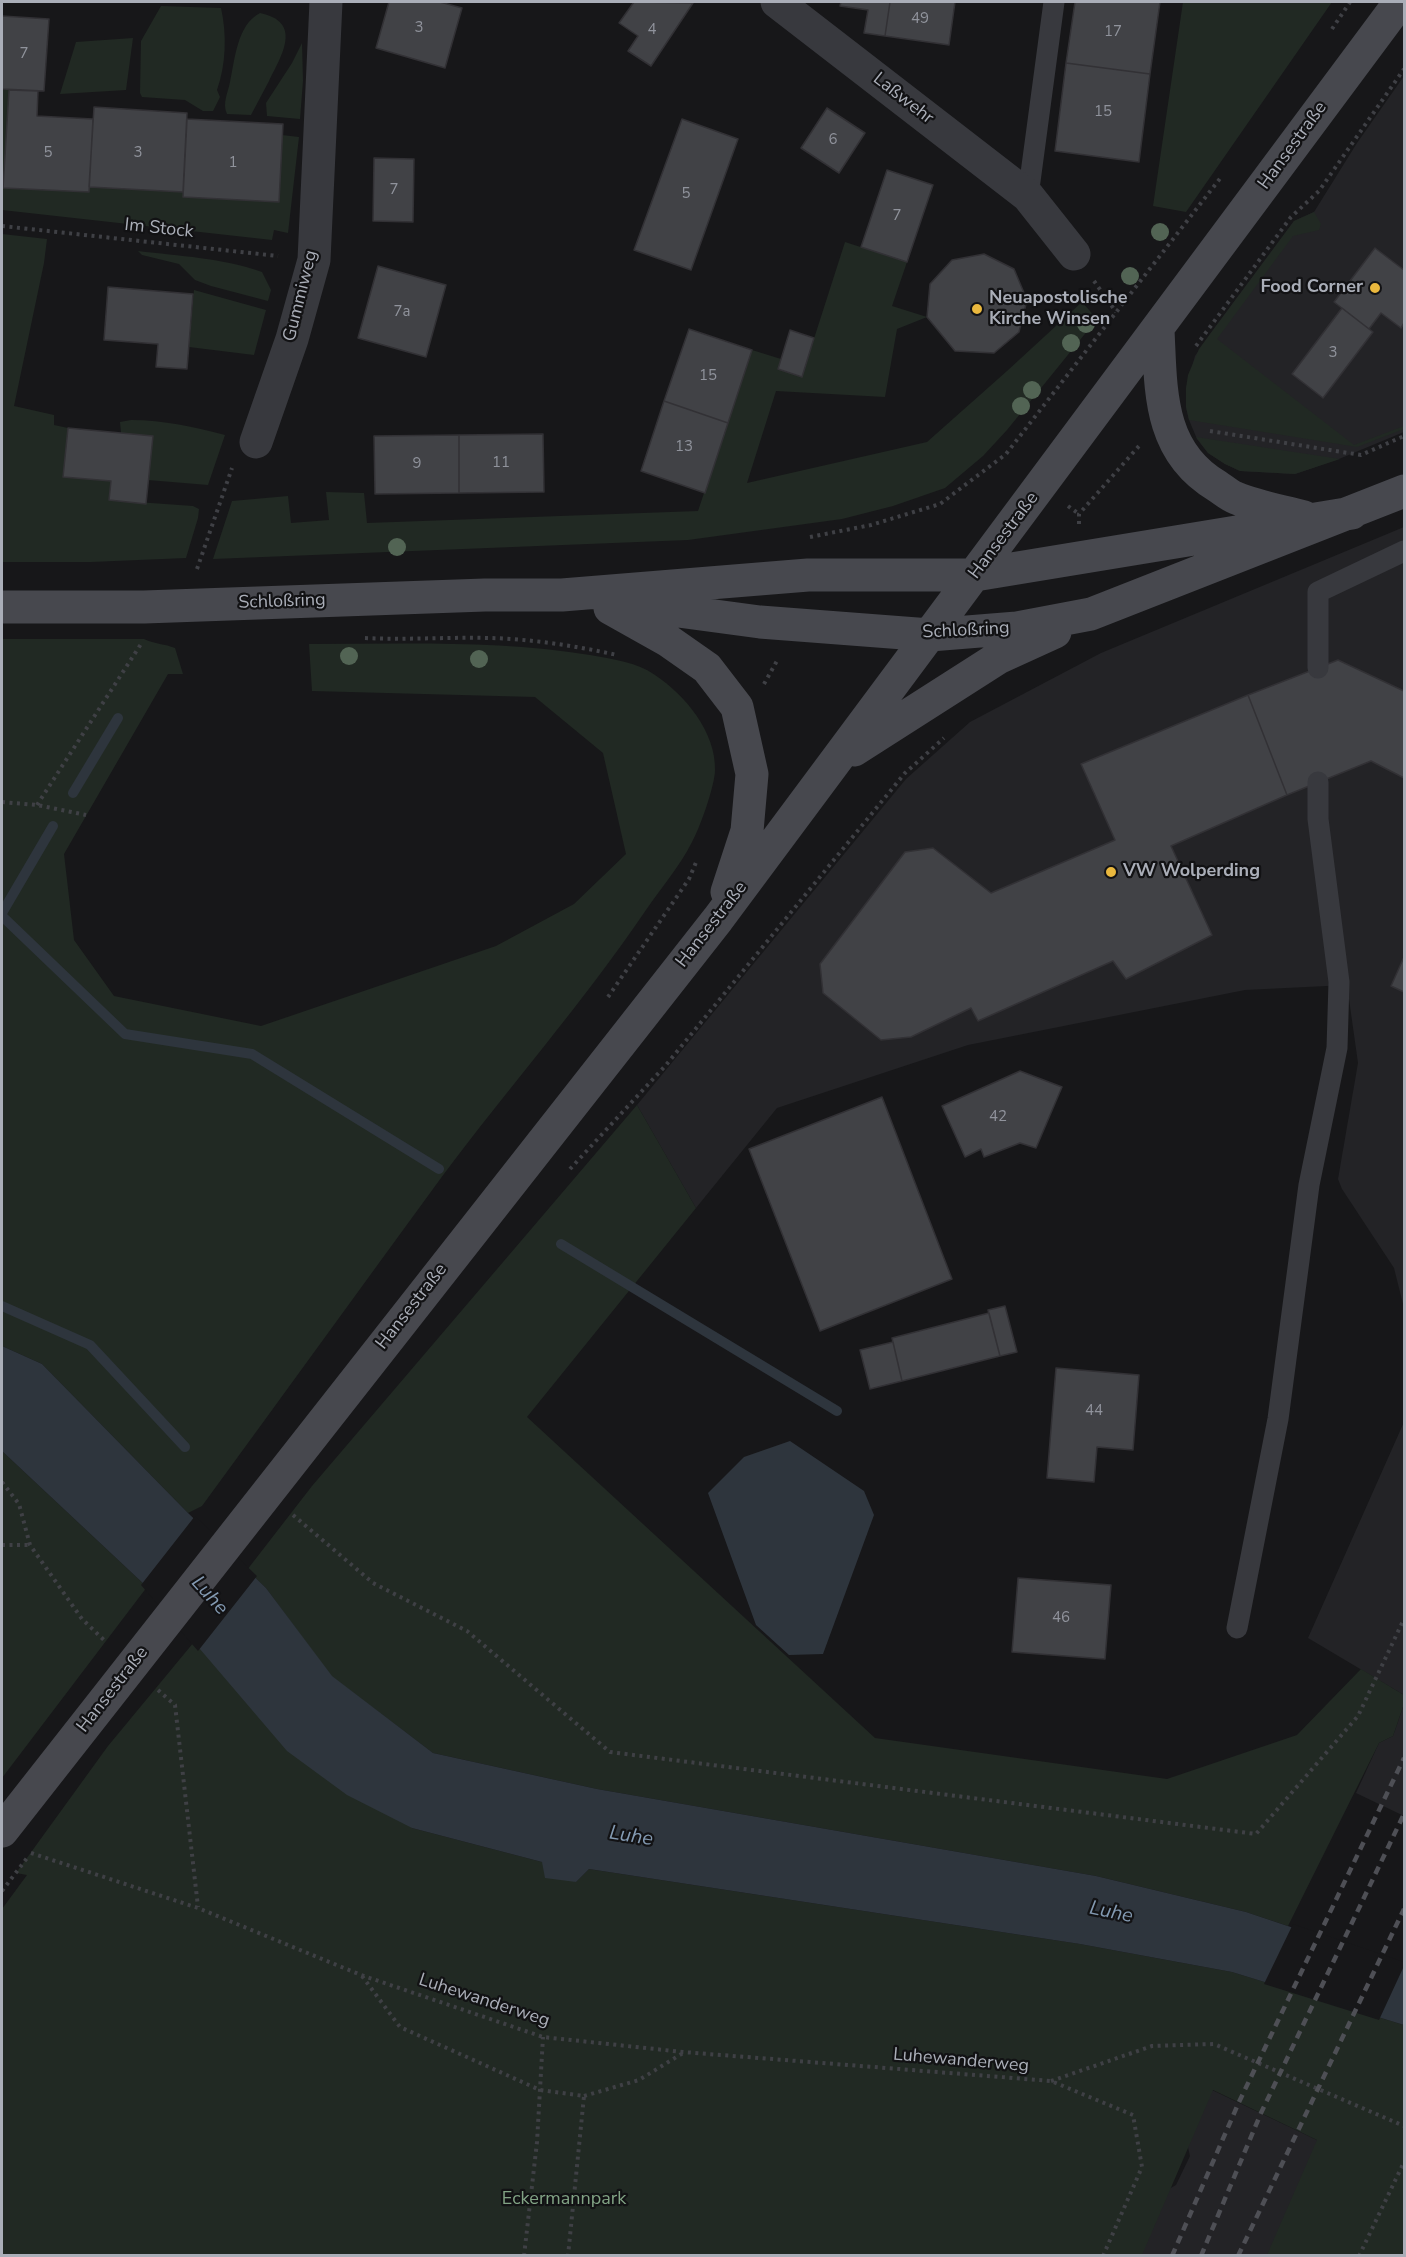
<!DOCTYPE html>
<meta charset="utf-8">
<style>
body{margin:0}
#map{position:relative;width:1406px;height:2257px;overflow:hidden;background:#171719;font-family:"Nunito Sans",sans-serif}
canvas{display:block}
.frame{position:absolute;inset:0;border:3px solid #aaaeb8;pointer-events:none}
</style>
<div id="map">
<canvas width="1406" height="2257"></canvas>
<div class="frame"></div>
</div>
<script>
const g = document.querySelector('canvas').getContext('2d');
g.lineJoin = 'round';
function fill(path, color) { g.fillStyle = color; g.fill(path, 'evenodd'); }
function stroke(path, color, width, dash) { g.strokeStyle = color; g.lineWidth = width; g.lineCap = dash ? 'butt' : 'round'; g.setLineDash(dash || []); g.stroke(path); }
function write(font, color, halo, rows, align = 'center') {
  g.font = font + ' "Nunito Sans",sans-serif'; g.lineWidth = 4.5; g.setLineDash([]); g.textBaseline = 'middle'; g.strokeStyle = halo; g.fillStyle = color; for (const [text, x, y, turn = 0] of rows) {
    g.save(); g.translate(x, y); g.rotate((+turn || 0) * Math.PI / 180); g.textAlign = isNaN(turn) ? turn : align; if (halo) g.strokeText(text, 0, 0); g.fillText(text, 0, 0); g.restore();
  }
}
fill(new Path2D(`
 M1404,76V432L1339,459L1295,474L1240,471L1225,464L1208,453L1197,439L1189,420L1186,407V388L1195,356L1210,334L1294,221L1314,212L1357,143Z
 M1404,527V1308L1394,1268L1342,1189L1338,1179L1358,1063L1347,985L1245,990L968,1045L777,1108L696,1208L637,1105L906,779L970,722L1101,653Z
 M1404,1422V1695L1308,1638Z
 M1404,1704V1816L1356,1793L1379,1743L1393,1736Z
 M1212,2090L1321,2142L1269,2255H1142L1141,2243L1162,2193L1176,2185L1190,2156L1187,2143Z`), '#232326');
fill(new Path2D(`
 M1183,2H1332L1186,212L1153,206Z
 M161,6L221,8C227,34 226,65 217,90L220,97L213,111H203L185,100L142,97L140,93L141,41Z
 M260,13C303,22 282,55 269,81C263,92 257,104 251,115L227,114C222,103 228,93 230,82C235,59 237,25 260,13Z
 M133,38L126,90L60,94L76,42Z
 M302,43L303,81L300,119L267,116L266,103L292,63Z
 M2,89L9,90L4,188L88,192L89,187L183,192V197L278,202L282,135L299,137L288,233L274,230L272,240L2,210Z
 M1314,212L1321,224L1319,230L1293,236L1217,339L1354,445L1404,426V429L1357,447L1189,420L1186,407V388L1188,375L1199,349L1294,221Z
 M2,234L47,239L44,263L14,406L54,415V425L68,428L63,477L111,481L109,500L193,506L199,509L198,518L186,558L91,562H2Z
 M845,242L907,262L892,306L927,317L897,329L885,397L776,391L747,483L927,442L1007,371L1082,302L1097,319L1007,430L983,456L945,488L893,506L842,519L688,540L213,559L232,501L288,496L291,523L329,520L326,492L364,493L367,523L698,511L752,350L781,359L778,369L802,376Z
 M138,251C179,256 223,258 262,272L271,290L268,301L211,286L195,280L179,264L142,255Z
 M194,290L266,310L254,355L189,347Z
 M131,420C164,420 194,427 225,435L208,485L148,480L121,433L120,422Z
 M1196,437L1340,459L1295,474L1240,471L1225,464L1208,453Z
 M2,639H144C155,644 165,644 175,648L183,674H168L64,854L74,940L114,996L261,1026L496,946L574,904L626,854L603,753L535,697L312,691L309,644C402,644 498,640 590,655C612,659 637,662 655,675C685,695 716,732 715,770C715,785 700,828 692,842C680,866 661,888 646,910C583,1003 508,1088 441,1178C361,1287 282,1397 202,1506L188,1513L42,1364L2,1346Z
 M637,1105L696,1208L527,1417L875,1738L1167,1779L1297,1735L1361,1669L1404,1695V1704L1393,1736L1379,1743L1288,1926L1246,1912L1096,1876L597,1789L433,1753L331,1676L266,1588L247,1570L312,1486Z
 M2,1451L147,1587L2,1778Z
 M194,1642L412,1828L542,1862L576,1882L589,1869L1080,1944L1232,1972L1404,2025V2255H1267L1317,2140L1213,2090L1142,2255H2V1909L27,1875L16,1873L108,1746Z`), '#212923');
fill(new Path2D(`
 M2,1346L42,1364L188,1513L266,1588L332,1676L433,1753L597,1789L1096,1876L1246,1912L1404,1965V2025L1232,1972L1080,1944L589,1869L576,1882L545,1878L542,1862L412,1828L347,1795L287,1751L147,1587L2,1451Z
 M790,1441L864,1491L874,1515L823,1654L789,1655L756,1625L708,1493L744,1457Z`), '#2e353d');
fill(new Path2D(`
 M195,1516L257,1576L198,1651L141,1585Z
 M1293,1924L1404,1962V1966L1379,2020L1264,1984Z`), '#171719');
stroke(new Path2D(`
 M73,793L118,718
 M2,913L53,826
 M2,916L125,1034L252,1054L439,1169
 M561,1244L837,1411
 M2,1306L90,1345L185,1447`), '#2e353d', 10);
const building = new Path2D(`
 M389,2H440L462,8L445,68L376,48Z
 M634,2L693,3L651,66L628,51L638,36L619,23Z
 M841,2H890L885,36L864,33L868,10L840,6Z
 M890,2H955L949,45L885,36Z
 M1075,2H1160L1150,74L1066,63Z
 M2,16L49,19L44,91L2,89Z
 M1066,63L1150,74L1139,162L1055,151Z
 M9,90L38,91L37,116L93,119L89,192L3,188Z
 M94,107L187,113L183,192L89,187Z
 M827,108L865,133L839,173L801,148Z
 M187,119L283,124L279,202L183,197Z
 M682,119L738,139L691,270L634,250Z
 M374,158L414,159L413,222L373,221Z
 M887,170L933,185L907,262L861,247Z
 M1375,248L1404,270V323L1401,328L1381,313L1369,329L1334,302Z
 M984,254L1014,269L1027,300L1019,332L994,353L955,351L927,317L930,284L952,260Z
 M378,266L446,285L426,357L358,338Z
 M108,287L193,294L187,369L156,367L158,344L104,340Z
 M1342,308L1373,332L1323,398L1292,374Z
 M689,329L752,350L728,423L664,401Z
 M790,330L814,338L802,377L778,369Z
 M664,401L728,423L705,493L641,471Z
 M68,428L153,436L146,504L109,500L111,481L63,477Z
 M543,434L544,492L459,493V435Z
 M459,435V493L375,494L374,436Z
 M1338,660L1404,691V778L1371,761L1287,795L1248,695Z
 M1248,695L1287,795L1171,846L1212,935L1126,979L1113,961L978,1021L971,1008L911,1037L881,1040L823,993L820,964L905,852L933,848L991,893L1115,840L1081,764Z
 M1404,957V992L1391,986Z
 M1020,1071L1062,1087L1036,1148L1020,1143L984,1157L981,1149L965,1157L942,1106Z
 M882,1097L952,1279L820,1331L749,1149Z
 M1005,1306L1017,1352L1000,1356L988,1310Z
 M989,1313L1000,1356L902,1381L892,1338Z
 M893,1342L902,1381L870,1389L860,1350Z
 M1056,1368L1139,1375L1133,1450L1097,1447L1094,1482L1047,1478Z
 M1018,1578L1111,1585L1105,1659L1012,1652Z`);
fill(building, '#414246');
stroke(building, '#323135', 1.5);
stroke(new Path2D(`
 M1332,29L1350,2
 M2,226L278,256
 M1094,281L1116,312
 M1196,346L1291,217L1319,191L1404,69
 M1210,431L1361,455L1404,436
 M1068,506L1079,514
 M1079,524V514L1139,446
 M810,537L871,525L940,504L1006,454L1222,176
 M197,569L232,468
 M365,638C407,640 448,637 490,638C532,639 576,646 617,655
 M764,684L778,659
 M2,802L37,805L86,815
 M37,805L141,644
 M608,997L689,879L697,860
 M570,1169L666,1065L905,773L944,738
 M2,1482L19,1504L30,1545L82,1619L106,1642
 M293,1515L373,1583L467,1631L610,1752L1256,1834L1358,1716L1404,1619
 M2,1545H30
 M158,1690L175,1705L198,1907
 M31,1853L198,1908L361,1975L543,2037L683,2052L1051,2081L1133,2115L1142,2167L1103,2256
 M2,1891L27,1858
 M362,1976L400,2027L540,2090L584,2096L568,2256
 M1051,2081L1152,2046L1214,2044L1404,2126
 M584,2096L639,2080L683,2053
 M524,2256L537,2142L543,2037
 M1359,2256L1404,2162`), '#3f4045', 4, [3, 4.5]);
stroke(new Path2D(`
 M1028,196L1054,2
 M1318,668V592L1404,551
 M1237,1628L1278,1419L1309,1185L1337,1048L1339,982L1318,819V782`), '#38393e', 21);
stroke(new Path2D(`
 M777,2L1028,196L1074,254
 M256,442L292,339L314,260L326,2`), '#38393e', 33);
stroke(new Path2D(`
 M1158,330C1161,390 1158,451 1217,486C1223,490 1230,496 1236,498C1258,507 1282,511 1304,517
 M626,604L760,622L930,635L1017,628L1091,614L1404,491
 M2,607H144L485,595H562L808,575H975L1352,513
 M610,608L667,640L707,668L737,707L752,774L747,831L727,892
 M854,750L998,658L1055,632
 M2,1831L718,919L1400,2`), '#47484e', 33);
stroke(new Path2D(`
 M1172,2256L1239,2102L1404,1758
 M1201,2256L1261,2113L1404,1814
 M1238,2256L1404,1909`), '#4e4f55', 4.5, [8, 6]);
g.fillStyle = '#526454';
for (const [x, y] of [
 [1160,232],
 [1130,276],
 [1086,324],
 [1071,343],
 [1032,390],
 [1021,406],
 [397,547],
 [349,656],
 [479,659]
]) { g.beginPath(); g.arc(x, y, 9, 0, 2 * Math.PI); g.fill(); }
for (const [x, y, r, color] of [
 [1375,288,6,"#eab83e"],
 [977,309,6,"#eab83e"],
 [1111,872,6,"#eab83e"]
]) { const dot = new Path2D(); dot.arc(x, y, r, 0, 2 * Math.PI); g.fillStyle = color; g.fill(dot); stroke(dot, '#121214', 2); }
write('15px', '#90939c', null, [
 ["49",920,19],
 ["3",419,28],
 ["4",652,30],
 ["17",1113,32],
 ["7",24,54],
 ["15",1103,112],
 ["6",833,140],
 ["5",48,153],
 ["3",138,153],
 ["1",233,163],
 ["7",394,190],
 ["5",686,194],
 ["7",897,216],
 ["7a",402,312],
 ["3",1333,353],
 ["15",708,376],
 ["13",684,447],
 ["11",501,463],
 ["9",417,464],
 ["42",998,1117],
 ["44",1094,1411],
 ["46",1061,1618]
]);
write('18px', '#aaaeb8', '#121214', [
 ["Laßwehr",903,99,38],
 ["Hansestraße",1293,146,-54],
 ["Im Stock",159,229,6],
 ["Gummiweg",301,296,-76],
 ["Hansestraße",1004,536,-53],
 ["Schloßring",282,602,-2],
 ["Schloßring",966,631,-3],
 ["Hansestraße",712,925,-52],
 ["Hansestraße",412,1307,-52],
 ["Hansestraße",113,1690,-52],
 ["Luhewanderweg",484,2001,18],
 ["Luhewanderweg",961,2061,5]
]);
write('bold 18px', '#aaaeb8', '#121214', [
 ["Food Corner",1363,288,"right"],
 ["Neuapostolische",989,299],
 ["Kirche Winsen",989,320],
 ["VW Wolperding",1123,872]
], 'left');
write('18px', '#82a385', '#121214', [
 ["Eckermannpark",564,2200]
]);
write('italic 20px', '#839ab2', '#121214', [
 ["Luhe",209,1596,48],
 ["Luhe",631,1837,9],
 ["Luhe",1111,1913,12]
]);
</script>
